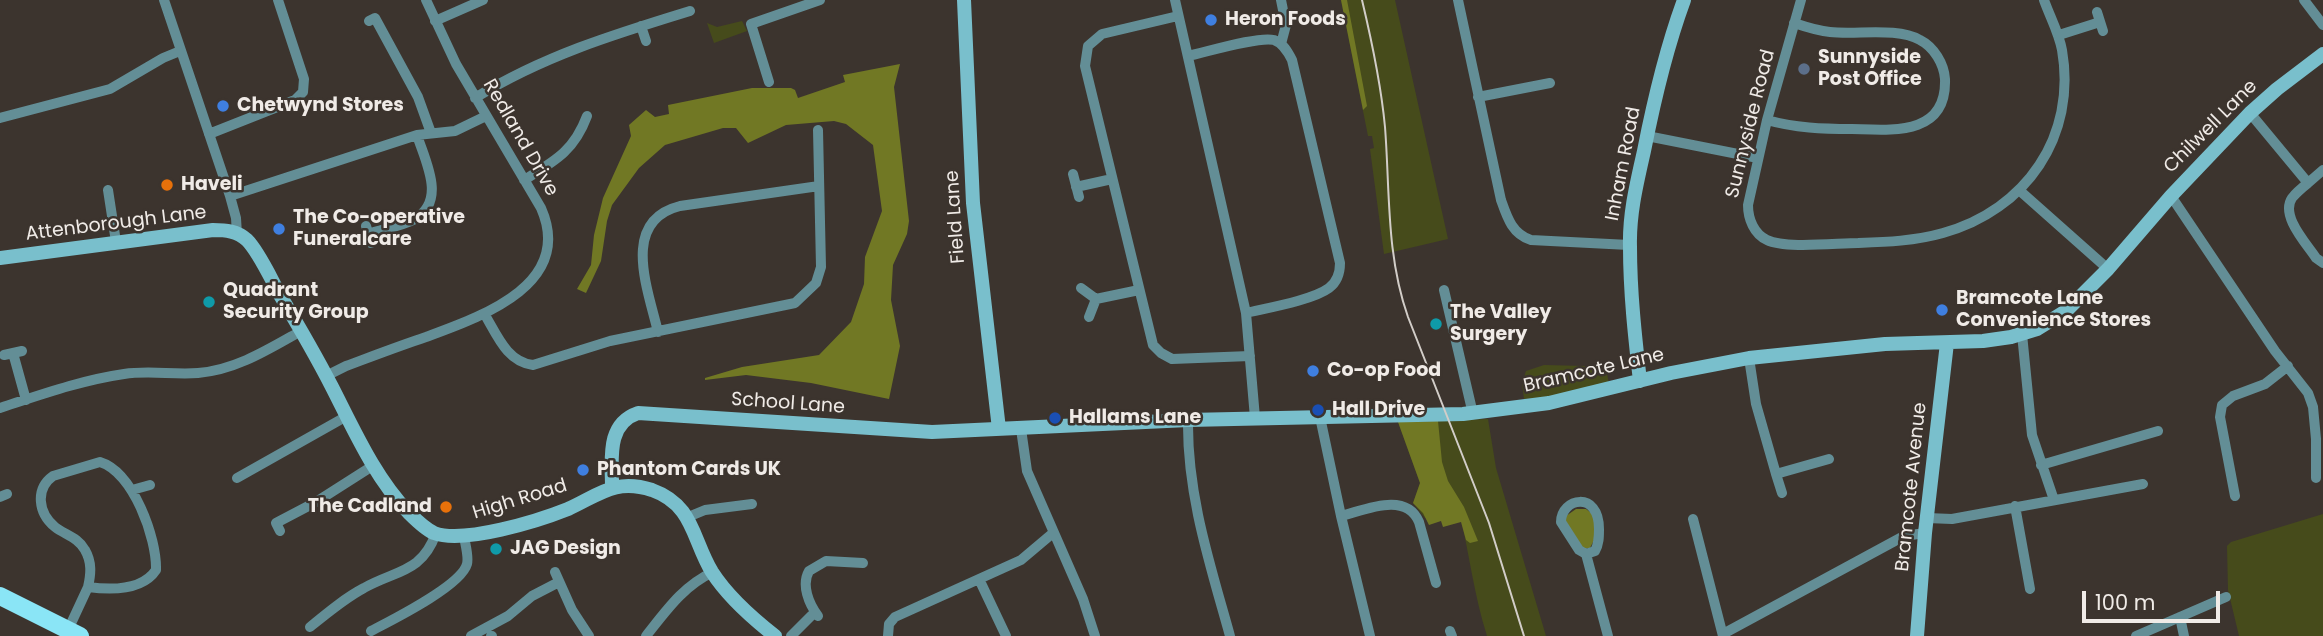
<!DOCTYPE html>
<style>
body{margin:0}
#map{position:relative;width:2323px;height:636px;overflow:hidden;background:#3c342e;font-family:Poppins,sans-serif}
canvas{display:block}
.scale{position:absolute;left:2082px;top:591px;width:138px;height:32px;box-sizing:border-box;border:4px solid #f0ebe7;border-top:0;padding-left:9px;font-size:21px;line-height:24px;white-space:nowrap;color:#f0ebe7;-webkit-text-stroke:5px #3c342e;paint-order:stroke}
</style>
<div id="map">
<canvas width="2323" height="636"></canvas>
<div class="scale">100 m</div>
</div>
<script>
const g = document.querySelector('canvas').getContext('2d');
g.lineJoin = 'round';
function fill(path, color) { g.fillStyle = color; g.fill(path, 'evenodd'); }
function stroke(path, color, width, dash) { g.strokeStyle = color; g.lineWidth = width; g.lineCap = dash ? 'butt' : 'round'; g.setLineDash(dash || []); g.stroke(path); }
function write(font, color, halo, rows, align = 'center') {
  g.font = font + ' Poppins,sans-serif'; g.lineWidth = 5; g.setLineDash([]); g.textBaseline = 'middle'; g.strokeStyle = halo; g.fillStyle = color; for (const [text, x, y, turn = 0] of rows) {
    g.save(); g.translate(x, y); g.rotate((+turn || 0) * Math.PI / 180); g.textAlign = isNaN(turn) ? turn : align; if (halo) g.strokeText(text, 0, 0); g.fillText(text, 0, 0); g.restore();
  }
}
fill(new Path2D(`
 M1341,0H1395L1448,239L1384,254L1370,149L1374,148L1372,136H1368Z
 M742,21L747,31L714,43L707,23L717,27Z
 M1544,365L1586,366L1596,368L1607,374L1609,383L1543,398L1524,399L1522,383L1526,371Z
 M1488,419L1496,468L1546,636H1487C1474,595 1469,552 1459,510L1425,518L1413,503L1420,483L1398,422Z
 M2323,514V636H2239L2228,590L2227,546L2231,542Z`), '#464b1b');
fill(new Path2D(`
 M1341,0H1347L1367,106L1363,110Z
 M900,64L894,87L909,221L907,234L893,265L891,300L900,346L889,399L811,383L746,375L705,380V378L742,367L819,355L851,322L864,284L865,257L882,211L873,145L846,124L834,121L786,125L748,143L736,128H723L665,145L639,168L612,205L607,221L601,261L586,293L577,289L591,265L594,235L603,198L631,136L629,125L646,110L655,117L669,114L668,105L752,88H791L795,90L798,98L845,82L843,75Z
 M1438,421L1442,462L1448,481L1464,507L1478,541L1470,543L1466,540L1461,522L1443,527L1441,521L1429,525L1423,513L1413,503L1420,483L1398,422Z
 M1576,509H1586L1594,515V540L1590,548H1583L1566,522V516Z`), '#717824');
stroke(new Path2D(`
 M164,0L230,196L236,218L237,234
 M1175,0L1246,313L1255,418
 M1281,0L1286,25L1281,44
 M1458,0L1501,200C1507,217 1512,234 1531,240L1629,245
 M1801,0L1767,120L1748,205C1748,219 1754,234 1767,240C1785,249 1837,243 1858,243C1886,242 1915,241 1943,233C2026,210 2077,136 2062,50C2059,33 2050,17 2044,0
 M2304,0L2323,25
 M2097,12L2103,31
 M1178,16L1102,34L1088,46L1085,66L1153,345L1161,353L1172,359L1250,356
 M369,21L375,18L418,97L431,133
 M435,21L483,0
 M641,26L646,41
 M2059,35L2100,22
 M1188,56C1207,52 1258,36 1274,40C1283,43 1288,52 1292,60L1340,263C1340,272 1337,282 1329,288C1313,300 1267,308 1246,313
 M769,82L751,24L820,0
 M1478,97L1550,83
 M475,98C543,56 615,34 690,11
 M2250,113L2308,183C2303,187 2296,193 2292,198C2280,216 2307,244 2316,258L2323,263
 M0,118L110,89L163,58L180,51
 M1767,120C1795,128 1823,129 1852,129C1890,130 1947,137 1945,79C1944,64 1934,47 1920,40C1897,27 1857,35 1830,32C1818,31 1806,27 1794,23
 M209,134L295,100L303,92L304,79L278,0
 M1647,136L1758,158
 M1073,174L1079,197
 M524,180C555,161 574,151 587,116
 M2308,183L2323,170
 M1076,187L1112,179
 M108,190L116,242
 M2019,190L2108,269
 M230,196L417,135L455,131L486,116
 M2171,196L2275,351L2308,393L2313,407L2316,439V478
 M366,226L371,243
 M368,234C383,229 402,226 415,219C447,200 425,161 417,135
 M1081,288L1096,299L1089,317
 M1444,290L1473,414
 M1096,299L1139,290
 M485,315C497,335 507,362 533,365L610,341L795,303L816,283L821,267L818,130
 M658,332C648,289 620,221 680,206L819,186
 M2022,334L2032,435L2054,500
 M13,353L26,400
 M4,355L22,351
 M1749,358L1756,404L1776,474L1829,459
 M326,376L346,366C373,356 399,346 426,337C480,317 575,285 541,208L456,64L426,0
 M0,408C40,395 82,380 124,374C149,370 173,375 198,373C236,370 269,349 301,331
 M1320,417L1341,516L1370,636
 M1188,420C1187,495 1210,564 1230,636
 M1021,429L1027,471L1083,599L1095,636
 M2041,465L2158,431
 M1776,474L1782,493
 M237,478L347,416
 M132,490L150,485
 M2235,496L2220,417L2222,405L2233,396L2265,384L2288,366
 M0,497L7,494
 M2015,506L2030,589
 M1341,516C1365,510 1406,491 1419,522L1436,583
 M688,517L705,510L752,504
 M1927,518L1952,519L2143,484
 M1693,519L1723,636
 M280,531L276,523L316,502L374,465
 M1586,554L1595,551C1599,544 1599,537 1599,529C1599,490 1561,498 1561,522L1579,550L1586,554L1608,636
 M555,572L572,610L589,636
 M979,579L1006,636
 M818,616C809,604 801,585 809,571L826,561L863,563
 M2180,617L2184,636
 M310,627C327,613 345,598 364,588C396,570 422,573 436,533
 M68,630L88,587C110,590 142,591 156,570C157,538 133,472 100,462L53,476C35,489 38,513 55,527C65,535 78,537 85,550C92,562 91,574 88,587
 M371,631C392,620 461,586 467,564C469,556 465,544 464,536
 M1450,631L1452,636
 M1723,634L1904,536L1925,533
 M471,636L508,616L532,596L559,582
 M491,636H492
 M646,636C666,611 683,586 713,572
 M791,636L815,612
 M888,636L889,624L895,617L1021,560L1053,533
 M2136,636L2226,597`), '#638e96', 10);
stroke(new Path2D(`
 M964,0L973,203L999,429
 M0,258L213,230C226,230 237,231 247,240C259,252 271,279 280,295C298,325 316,356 332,387C354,430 375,478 409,513C416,520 425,529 434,533C464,544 538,521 568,509C599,495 615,478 652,490C694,505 692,539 712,572C728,597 752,618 775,636
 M1640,381C1635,337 1630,292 1630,247C1629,214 1637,182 1644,151C1654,100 1666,49 1684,0
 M612,487C612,459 606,424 638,413L932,432L1188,420L1463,414L1549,403L1671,373L1749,358L1885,344L1983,341L2011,337L2037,329L2066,311L2108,269L2171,196L2250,113L2277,89L2323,54
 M1917,636L1925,533L1947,343`), '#79bfcc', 14);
stroke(new Path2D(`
 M0,596L80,636`), '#8ae5f6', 18);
stroke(new Path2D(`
 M1362,0C1372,42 1381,84 1385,127C1390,191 1386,255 1408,317L1489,523L1524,636`), '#d2cdc8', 2);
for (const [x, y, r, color] of [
 [1211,20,7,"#3f7fe0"],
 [1804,69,7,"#5c6f8a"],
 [223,106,7,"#3f7fe0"],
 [167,185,7,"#e8710a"],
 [279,229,7,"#3f7fe0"],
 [209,302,7,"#0f9aa8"],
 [1942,310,7,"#3f7fe0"],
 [1436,324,7,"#0f9aa8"],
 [1313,371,7,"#3f7fe0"],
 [1318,410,7,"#1a4fb4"],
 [1055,418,7,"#1a4fb4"],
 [583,470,7,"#3f7fe0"],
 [446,507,7,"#e8710a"],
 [496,549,7,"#0f9aa8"]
]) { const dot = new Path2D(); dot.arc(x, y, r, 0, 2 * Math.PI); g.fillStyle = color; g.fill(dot); stroke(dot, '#3c342e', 2.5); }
write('bold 19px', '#f0ebe7', '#3c342e', [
 ["Heron Foods",1225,20],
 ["Sunnyside",1818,58],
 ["Post Office",1818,80],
 ["Chetwynd Stores",237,106],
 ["Haveli",181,185],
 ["The Co-operative",293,218],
 ["Funeralcare",293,240],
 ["Quadrant",223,291],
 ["Security Group",223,313],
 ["Bramcote Lane",1956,299],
 ["Convenience Stores",1956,321],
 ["The Valley",1450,313],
 ["Surgery",1450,335],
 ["Co-op Food",1327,371],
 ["Hall Drive",1332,410],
 ["Hallams Lane",1069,418],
 ["Phantom Cards UK",597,470],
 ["The Cadland",432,507,"right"],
 ["JAG Design",510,549]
], 'left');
write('19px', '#f0ebe7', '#3c342e', [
 ["Sunnyside Road",1751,124,-76],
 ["Chilwell Lane",2211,127,-45],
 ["Redland Drive",520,138,60],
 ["Inham Road",1624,164,-79],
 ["Field Lane",956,217,-94],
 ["Attenborough Lane",116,224,-7],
 ["Bramcote Lane",1594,371,-13],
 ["School Lane",788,404,4],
 ["Bramcote Avenue",1912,487,-84],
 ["High Road",520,500,-17]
]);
</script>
